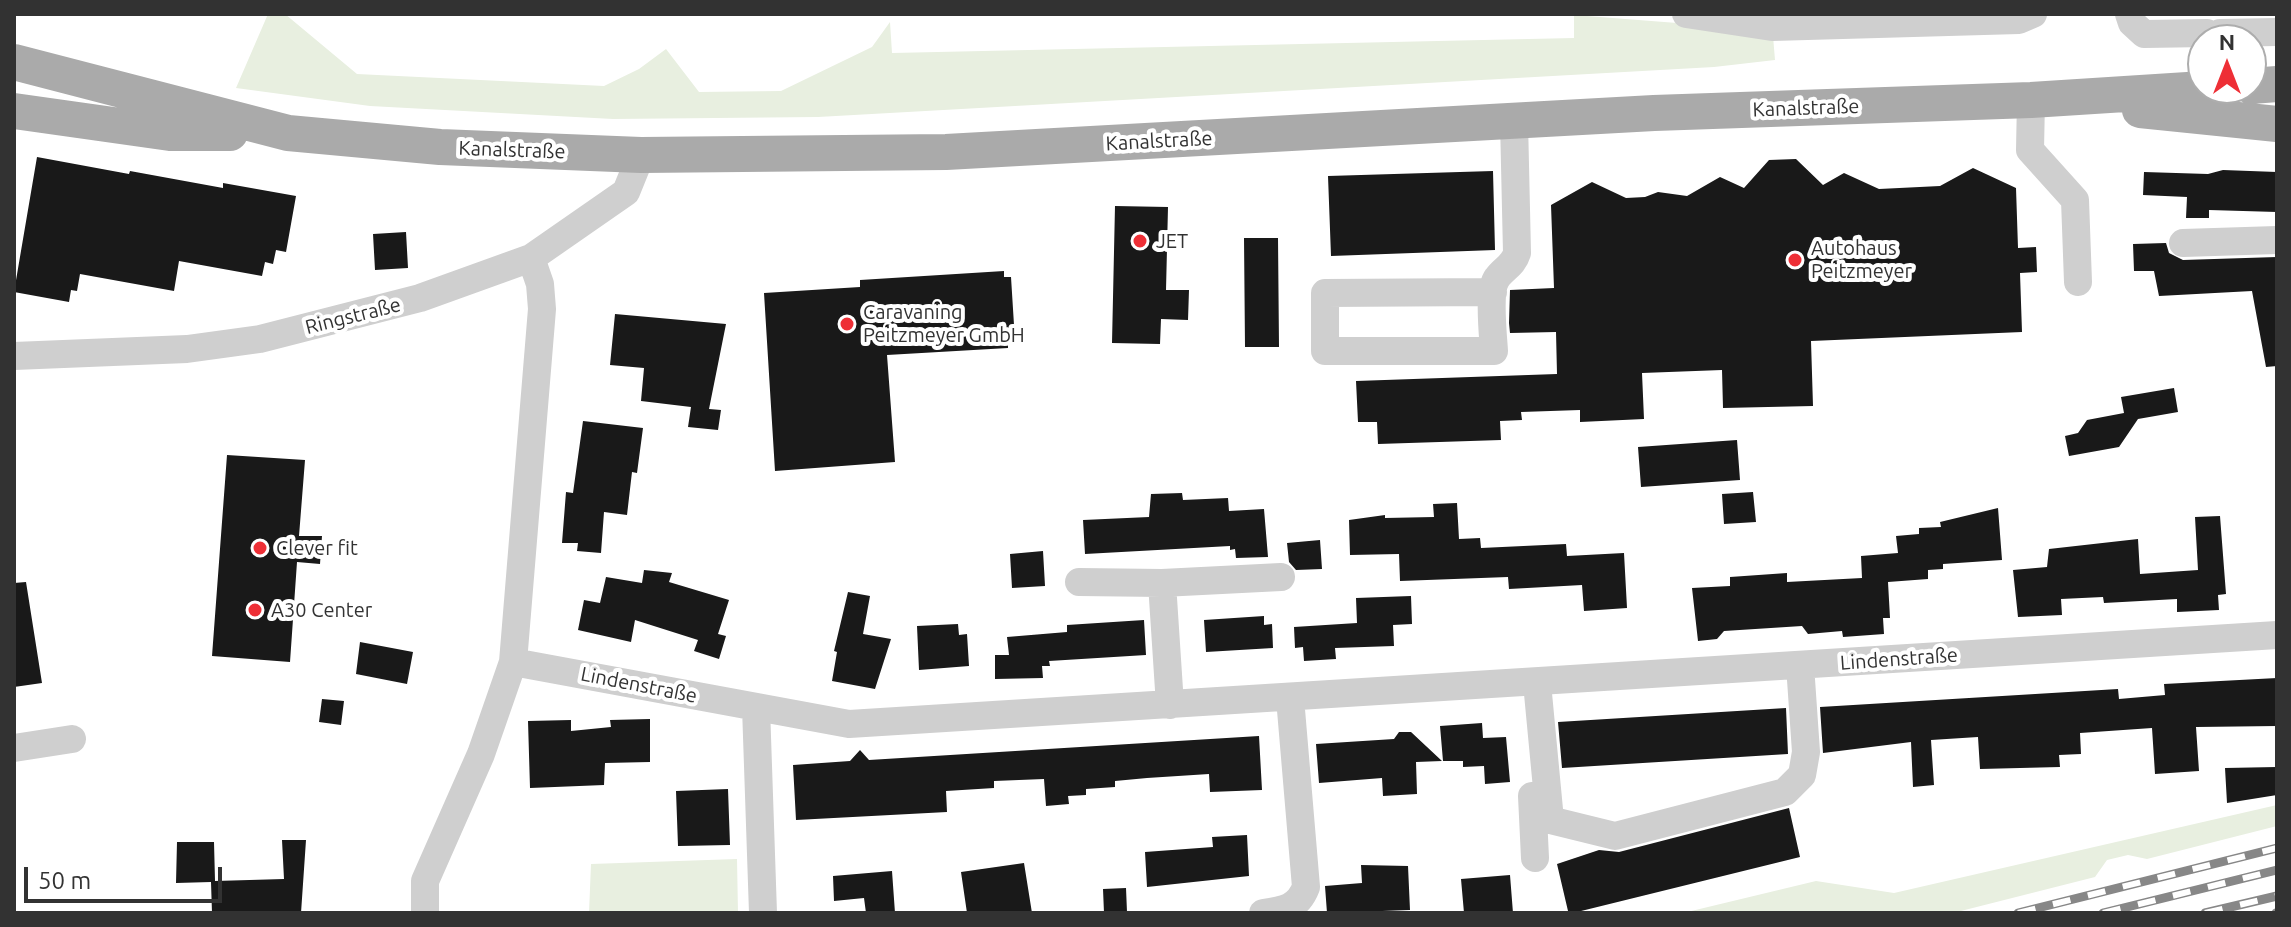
<!DOCTYPE html>
<meta charset="utf-8">
<style>
body{margin:0}
#map{position:relative;width:2291px;height:927px;overflow:hidden;background:#fff;font-family:Ubuntu,sans-serif}
canvas{display:block}
.frame{position:absolute;inset:0;border:16px solid #323232;pointer-events:none}
.north{position:absolute;left:2187px;top:24px;width:80px;height:80px;box-sizing:border-box;background:#fff;border:2px solid #adadad;border-radius:50%;rotate:0deg;font-size:22px;font-weight:700;line-height:32px;text-align:center;color:#323232}
.north::after{content:'';display:block;margin:auto;width:28px;height:36px;background:#ee2f36;clip-path:polygon(50% 0,100% 100%,50% 72%,0 100%)}
.scale{position:absolute;left:24px;top:867px;width:198px;height:36px;box-sizing:border-box;border:4px solid #323232;border-top:0;padding-left:10px;font-size:24px;line-height:28px;white-space:nowrap;color:#323232;-webkit-text-stroke:6px #fff;paint-order:stroke}
</style>
<div id="map">
<canvas width="2291" height="927"></canvas>
<div class="frame"></div>
<div class="north">N</div>
<div class="scale">50 m</div>
</div>
<script>
const g = document.querySelector('canvas').getContext('2d');
g.lineJoin = 'round';
function fill(path, color) { g.fillStyle = color; g.fill(path, 'evenodd'); }
function stroke(path, color, width, dash) { g.strokeStyle = color; g.lineWidth = width; g.lineCap = dash ? 'butt' : 'round'; g.setLineDash(dash || []); g.stroke(path); }
function write(font, color, halo, rows, align = 'center') {
  g.font = font + ' Ubuntu,sans-serif'; g.lineWidth = 8; g.setLineDash([]); g.textBaseline = 'middle'; g.strokeStyle = halo; g.fillStyle = color; for (const [text, x, y, turn = 0] of rows) {
    g.save(); g.translate(x, y); g.rotate((+turn || 0) * Math.PI / 180); g.textAlign = isNaN(turn) ? turn : align; if (halo) g.strokeText(text, 0, 0); g.fillText(text, 0, 0); g.restore();
  }
}
fill(new Path2D(`
 M268,14H285L357,74L604,86L639,69L666,49L699,92L781,91L872,47L890,22L892,53L1574,38V15L1690,24L1773,36L1775,60L1714,67L818,117L613,119L370,106L236,88Z
 M2277,805V826L2147,859L2128,855L2107,860L2095,877L1953,913H1683L1816,881L1894,893Z
 M737,859L738,913H589L591,864Z`), '#e8efe0');
fill(new Path2D(`
 M37,157L129,174L130,171L223,188V183L296,196L286,252L276,250L273,264L265,262L262,276L179,261L174,291L80,274L77,291L71,290L69,302L14,292Z
 M1796,159L1823,185L1844,173L1879,189L1940,186L1973,168L2016,188L2018,248L2036,247L2037,272L2020,273L2022,332L1811,341L1813,406L1723,408L1722,370L1642,373L1644,419L1580,422V410L1521,412L1522,420L1500,421L1501,440L1378,444L1377,422H1358L1356,381L1557,374L1556,332L1510,333L1509,323L1510,290L1554,288L1551,205L1592,182L1626,198L1645,197L1658,192L1687,196L1720,177L1744,188L1769,160Z
 M2223,170L2277,172V212L2209,210V218H2186L2187,197L2143,195L2144,172L2208,174Z
 M1493,171L1495,250L1331,256L1328,176Z
 M1115,206L1168,207L1166,290H1189L1188,320L1161,319L1160,344L1112,343Z
 M406,232L408,268L375,270L373,234Z
 M1244,238H1278L1279,347H1245Z
 M2166,243L2169,253L2183,260L2277,257V366L2266,367L2252,291L2159,296L2154,271H2134L2133,244Z
 M1004,271V277H1011L1015,341L1008,342V348L887,355L895,462L775,471L764,293L860,287V280Z
 M615,314L726,324L709,409L721,410L718,430L688,427L691,407L641,401L644,368L610,365Z
 M2174,388L2178,412L2138,419L2119,447L2069,456L2065,436L2078,433L2087,420L2124,413L2121,397Z
 M583,421L643,428L637,473L632,472L627,515L604,512L601,553L577,551L578,543H562L566,492L573,493Z
 M1737,440L1740,480L1641,487L1638,447Z
 M227,455L305,460L299,536H322L320,564L297,562L290,662L212,656Z
 M1753,492L1756,522L1724,524L1722,494Z
 M1182,493L1183,500L1228,498L1229,511L1264,509L1268,557L1236,558L1235,549L1230,550V546L1085,554L1083,520L1149,517L1151,494Z
 M1457,503L1459,539L1480,538L1481,548L1566,544L1567,556L1624,553L1627,608L1584,611L1582,585L1509,589L1508,577L1400,581L1399,554L1350,555L1349,520L1385,515V518L1434,517L1433,504Z
 M1998,508L2002,560L1943,564V569L1928,570V579L1888,582L1890,618H1883L1884,634L1843,637L1842,631L1808,634L1802,626L1724,631L1717,639L1698,641L1692,588L1730,586V577L1787,573V582L1862,578L1861,556L1898,553L1896,536L1919,534V528L1941,527L1940,522Z
 M2220,516L2226,594L2218,595L2219,610L2177,612V599L2104,603L2103,597L2061,599L2062,615L2018,617L2013,570L2047,567L2049,549L2138,539L2140,574L2198,570L2195,517Z
 M1320,540L1322,569L1296,570L1289,562L1287,543Z
 M1043,551L1045,586L1012,588L1010,554Z
 M644,570L672,573L669,582L729,600L718,634L726,636L719,659L694,651L698,640L635,620L631,642L578,630L584,600L600,603L606,577L642,583Z
 M26,582L42,683L14,687V583Z
 M848,592L870,596L863,634L891,639L875,689L832,681L837,652L834,651Z
 M1411,596L1412,624L1393,625L1394,646L1335,648L1336,659L1304,661L1303,647L1295,648L1294,627L1357,623L1356,598Z
 M1264,616V625L1272,624L1273,648L1206,652L1204,620Z
 M1144,620L1146,655L1049,661L1050,666H1042L1043,678L995,679V655H1009L1007,637L1067,632V625Z
 M958,624L959,635L967,634L969,666L919,670L917,626Z
 M360,642L413,652L407,684L356,674Z
 M2277,678V726L2196,727L2199,771L2155,774L2152,728L2080,733L2081,754L2059,755L2060,767L1980,769L1978,737L1931,740L1934,785L1913,787L1911,742L1823,753L1820,707L2118,689L2119,699L2165,695L2164,684Z
 M322,699L344,701L341,725L319,722Z
 M1786,708L1788,754L1562,768L1558,722Z
 M650,719V762L605,763L604,785L530,788L528,721L571,720V731L611,727L610,720Z
 M1482,723L1483,738L1506,737L1510,782L1485,784L1484,766L1463,767V761H1443L1440,726Z
 M1399,732H1411L1442,761L1416,762L1417,794L1383,796L1382,778L1319,783L1316,744L1394,739Z
 M1259,736L1262,790L1210,792L1209,774L1147,778L1115,781V787L1086,789V795L1068,796L1069,804L1046,806L1044,779L994,781V788L946,791L947,812L796,820L793,765L850,761L860,750L869,760Z
 M2277,767V795L2227,803L2225,768Z
 M728,789L730,845L678,846L676,791Z
 M1789,808L1800,857L1573,913L1568,911L1557,864L1599,850L1619,852Z
 M1247,835L1249,876L1147,887L1145,852L1213,847L1212,837Z
 M282,840H306L301,913H212L211,882L176,883L177,842H214L215,881L284,879Z
 M1024,863L1032,913H967L961,872Z
 M1361,865L1408,866L1410,910L1327,913L1325,886L1362,883Z
 M892,871L895,913H866L864,898L834,901L833,876Z
 M1510,875L1513,913H1464L1461,879Z
 M1126,888L1127,912L1104,913L1103,889Z`), '#191919');
stroke(new Path2D(`
 M1686,14L1772,27L2019,20L2033,14
 M2129,14L2132,23L2144,34L2207,33
 M2220,33L2277,32
 M2031,100L2030,150L2075,200L2078,282
 M2183,243L2277,240
 M1493,292L1325,293V351H1494C1493,335 1488,290 1497,278C1504,268 1513,266 1517,253L1514,121
 M14,356L187,349L260,339L420,298L531,258L626,192L641,155
 M1079,582L1162,583
 M513,662L849,724L2277,635
 M1537,683L1550,820L1615,836L1785,792L1802,775L1806,752L1800,665
 M1170,705L1162,583L1281,577
 M756,707L763,913
 M14,748L72,739
 M1532,796L1535,858
 M425,913V881L481,754L513,662L542,309L540,284L531,258
 M1263,913C1284,910 1298,908 1306,887L1290,698`), '#cfcfcf', 28);
stroke(new Path2D(`
 M14,62L288,133L440,147L641,155L946,152L1654,113L2031,100L2219,88
 M2251,86L2277,84
 M2140,110L2277,124
 M14,111L170,133H230`), '#aaa', 36);
const rail = new Path2D(`
 M2018,913L2277,848
 M2103,913L2277,870
 M2205,913L2277,896
 M2276,913H2277`);
stroke(rail, '#878787', 9);
stroke(rail, '#fff', 6, [18]);
for (const [x, y, r, color] of [
 [1140,241,8,"#ee2f36"],
 [1795,260,8,"#ee2f36"],
 [847,324,8,"#ee2f36"],
 [260,548,8,"#ee2f36"],
 [255,610,8,"#ee2f36"]
]) { const dot = new Path2D(); dot.arc(x, y, r, 0, 2 * Math.PI); g.fillStyle = color; g.fill(dot); stroke(dot, '#fff', 3); }
write('20px', '#323232', '#fff', [
 ["Kanalstraße",1806,108,-2],
 ["Kanalstraße",1159,141,-3],
 ["Kanalstraße",512,150,2],
 ["Ringstraße",353,316,-14],
 ["Lindenstraße",1899,659,-4],
 ["Lindenstraße",639,685,11]
]);
write('20px', '#323232', '#fff', [
 ["JET",1156,241],
 ["Autohaus",1811,248],
 ["Peitzmeyer",1811,271],
 ["Caravaning",863,312],
 ["Peitzmeyer GmbH",863,335],
 ["Clever fit",276,548],
 ["A30 Center",271,610]
], 'left');
</script>
